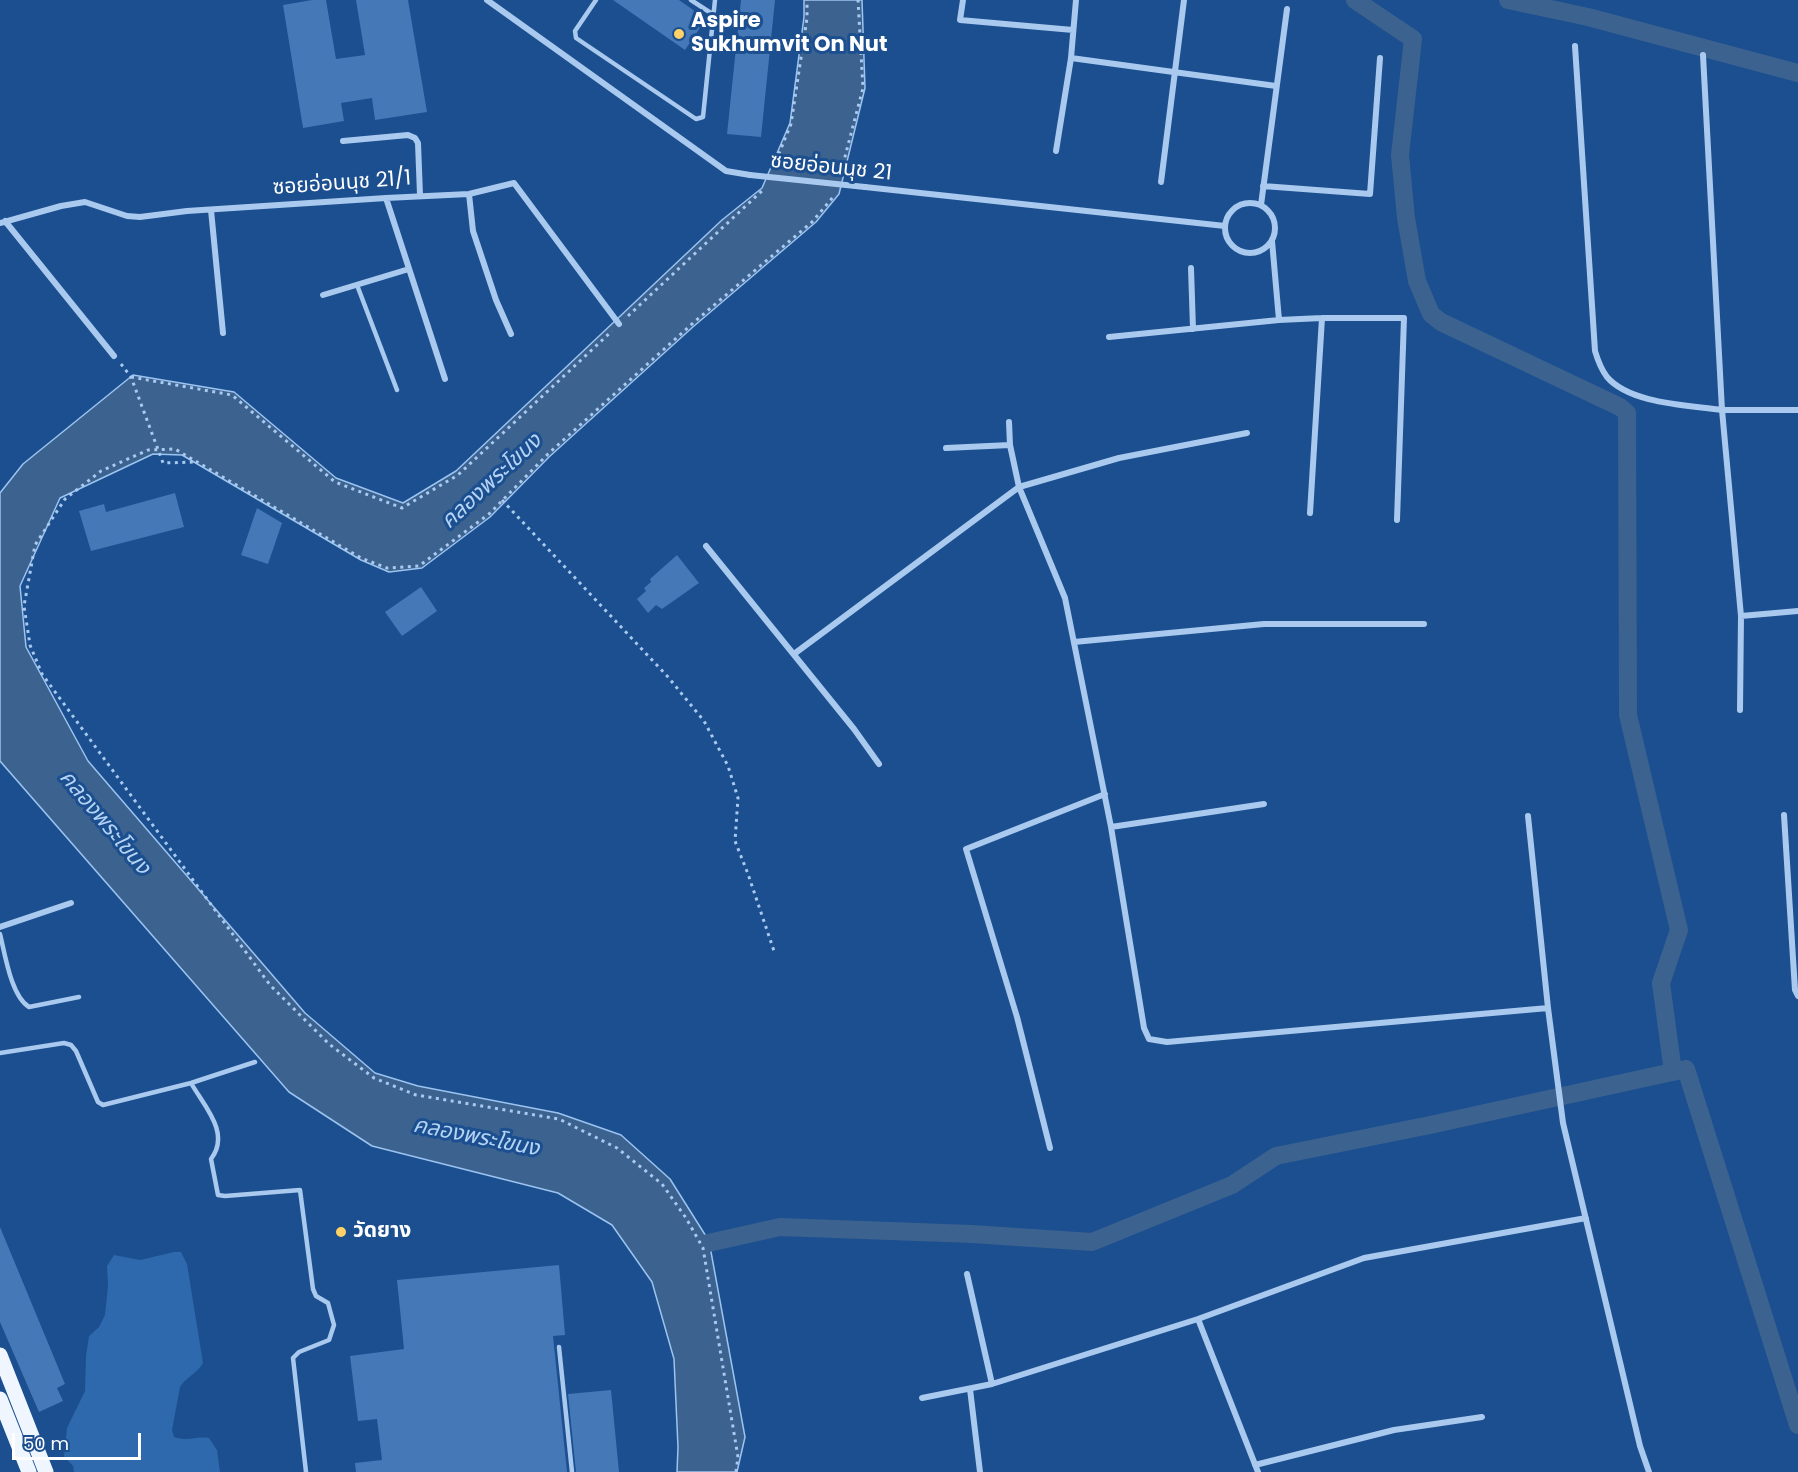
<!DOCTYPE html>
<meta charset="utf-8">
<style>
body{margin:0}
#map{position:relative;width:1798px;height:1472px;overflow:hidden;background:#1b4f8f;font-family:Poppins,sans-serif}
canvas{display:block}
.scale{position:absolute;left:12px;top:1433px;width:129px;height:27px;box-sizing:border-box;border:3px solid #fff;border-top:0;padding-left:8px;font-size:18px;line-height:21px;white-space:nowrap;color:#fff;-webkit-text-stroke:4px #1b4f8f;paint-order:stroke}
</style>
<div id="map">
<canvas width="1798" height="1472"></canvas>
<div class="scale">50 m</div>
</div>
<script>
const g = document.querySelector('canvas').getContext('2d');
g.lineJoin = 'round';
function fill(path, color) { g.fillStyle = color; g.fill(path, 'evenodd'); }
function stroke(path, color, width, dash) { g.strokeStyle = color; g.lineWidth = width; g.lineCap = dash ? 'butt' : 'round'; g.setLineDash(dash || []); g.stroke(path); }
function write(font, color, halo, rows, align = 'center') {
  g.font = font + ' Poppins,"Noto Sans Thai",sans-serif'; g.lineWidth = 6; g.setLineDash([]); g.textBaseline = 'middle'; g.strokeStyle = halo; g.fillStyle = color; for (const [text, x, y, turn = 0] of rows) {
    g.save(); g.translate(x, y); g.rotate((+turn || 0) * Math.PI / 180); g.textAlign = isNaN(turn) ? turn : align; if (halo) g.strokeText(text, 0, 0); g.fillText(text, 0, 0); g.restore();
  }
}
fill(new Path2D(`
 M174,1252H181L187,1264L203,1363C198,1373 186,1377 180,1387L172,1430L174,1437C188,1442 196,1436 209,1438L217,1450L220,1472H74L73,1466L64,1456L67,1428L85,1391L86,1356L89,1336L99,1327L105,1315L108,1286L107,1266L114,1255L140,1260Z`), '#2e69ad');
const water = new Path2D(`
 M804,0H862L865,88L839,194L816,222L694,326L549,457L490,517L422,568L389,572L361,560L182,455L153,454L60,498L20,586L26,647L88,761L305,1013L375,1073L418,1086L558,1113L621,1135L670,1179L709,1241L745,1437L737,1472H677L678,1447L674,1359L652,1282L612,1225L558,1193L372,1146L289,1092L0,761V493L23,464L133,375L234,392L336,478L403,503L456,471L722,220L762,188L790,123L804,17Z`);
fill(water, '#3c6290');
stroke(water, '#9cc4f0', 1.5);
stroke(new Path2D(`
 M1355,0L1413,39L1400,155L1406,218L1417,281L1431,314L1441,322L1620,407L1627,413L1628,715L1679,930L1661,983L1673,1072
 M1508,0L1588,17L1798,73
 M686,1248L780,1227L972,1234L1092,1242L1232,1185L1276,1156L1430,1125L1686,1069L1798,1425`), '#3c6290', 18);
fill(new Path2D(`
 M312,0H326L336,59L365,55L356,0H408L427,112L375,120L372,98L341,103L344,121L303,128L283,5Z
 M613,0H679L706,19L685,50Z
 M741,0H775L761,137L727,134Z
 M175,493L184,527L91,551L79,511L104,504L106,512Z
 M257,508L282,523L268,564L241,555Z
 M677,555L699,583L662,609L656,605L648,613L637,599L646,591L644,588L651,582L650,579Z
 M421,587L437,611L402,636L385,612Z
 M0,1227L65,1384L57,1388L63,1401L39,1412L0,1322Z
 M559,1265L565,1335L553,1336L567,1472H356L355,1463L382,1460L377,1419L358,1421L350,1356L404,1349L397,1280Z
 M611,1390L619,1472H576L568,1394Z`), '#4478b7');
stroke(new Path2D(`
 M773,168L791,124L807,18V0
 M841,172L863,88L858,0
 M628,316L765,188
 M121,364L131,377L163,463L196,462
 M131,377L232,395L335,482L402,508L458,475L612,331
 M502,500L668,677L704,721L728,766L738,798L735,841L748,874L774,951
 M736,1472L738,1457L703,1248L686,1218L662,1184L617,1148L559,1119L416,1095L374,1078L329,1044L270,985L42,674L30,645L24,606L35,545L65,499L101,471L148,450L175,449L361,558L387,568L419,566L489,514L548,454L693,323L812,222L834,196`), '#a9c9ee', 3, [3, 4.5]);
stroke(new Path2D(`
 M596,0L575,31L576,38L696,119L703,117L715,0
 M691,0L714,15
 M357,285L397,390
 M0,934C5,954 11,996 29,1007L79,997
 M0,1053L64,1043L71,1045L76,1051L98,1102L103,1105L191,1083L255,1062
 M191,1083C204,1106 231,1133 211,1159L218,1195L225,1196L300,1190L313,1289L316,1296L328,1303L334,1325L329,1340L299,1352L293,1358L306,1472
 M559,1347L572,1472`), '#a9c9ee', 4.5);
stroke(new Path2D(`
 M487,0L726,171L750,175
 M963,0L960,20L1073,30
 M1575,46L1595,351C1598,361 1601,369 1607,377C1630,404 1689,405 1722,410L1741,616L1740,710
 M1703,55L1722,410H1798
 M1071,58L1076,0
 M343,141L408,135L415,138L418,143L420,195
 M1056,151L1071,58L1276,86
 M1161,182L1184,0
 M1263,186L1370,194L1380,58
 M865,187L1225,226
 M469,194L473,231L496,300L511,334
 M386,198L445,379
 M1225 228a25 25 0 1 1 50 0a25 25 0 1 1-50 0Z
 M1261,205L1287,9
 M211,210L223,333
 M5,221L114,356
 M0,223L61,206L85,202L127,216L140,217L187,211L386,198L469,194L514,183L619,324
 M1272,241L1279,320L1322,318H1404L1397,520
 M1191,268L1193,329
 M323,295L409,269
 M1109,337L1279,320
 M1009,422L1010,445L1019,487L1065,598L1111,827L1144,1028L1149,1039L1167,1042L1548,1008
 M946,448L1010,445
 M1310,513L1322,318
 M706,546L854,729L879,764
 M1741,616L1798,611
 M1074,642L1264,624H1424
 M794,654L1019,487L1119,458L1247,433
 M1784,815L1795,990L1798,996
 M1528,816L1548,1008L1563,1123L1640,1446L1649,1472
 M1111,827L1264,804
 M0,927L71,903
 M1050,1148L1017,1017L966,849L1105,794
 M967,1274L992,1384
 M1198,1319L1258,1472
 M970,1389L980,1472
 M922,1398L992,1384L1198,1319L1364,1258L1586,1218
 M1255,1465L1394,1430L1482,1417`), '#a9c9ee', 6);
stroke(new Path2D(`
 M0,1355L46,1472
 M0,1399L29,1472`), '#f0f6ff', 15);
stroke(new Path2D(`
 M750,175L865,187`), '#a9c9ee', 6);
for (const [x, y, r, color] of [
 [679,34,6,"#ffd166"],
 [341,1232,6,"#ffd166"]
]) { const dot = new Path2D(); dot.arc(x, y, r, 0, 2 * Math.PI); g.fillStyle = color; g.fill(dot); stroke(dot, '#1b4f8f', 2); }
write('bold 21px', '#fff', '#1b4f8f', [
 ["Aspire",691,22],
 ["Sukhumvit On Nut",691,46],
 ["วัดยาง",353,1232]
], 'left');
write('21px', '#fff', '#1b4f8f', [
 ["ซอยอ่อนนุช 21",831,168,6],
 ["ซอยอ่อนนุช 21/1",342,184,-4]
]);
write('italic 22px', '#b5d3f5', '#1b4f8f', [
 ["คลองพระโขนง",492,482,-43],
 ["คลองพระโขนง",104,823,50],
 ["คลองพระโขนง",476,1138,11]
]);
</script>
